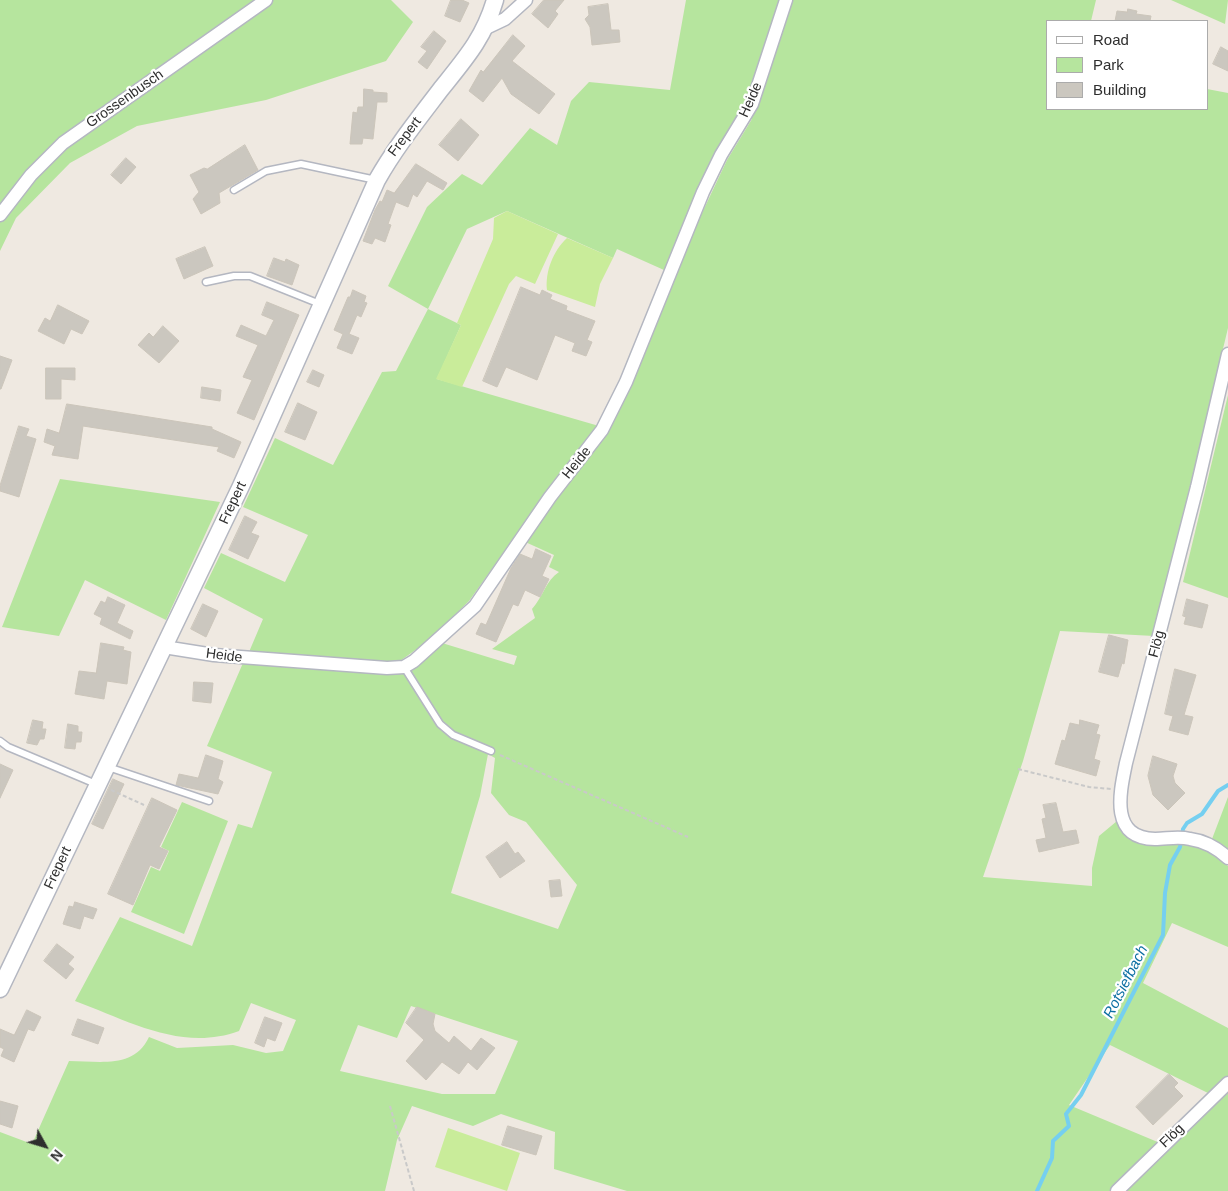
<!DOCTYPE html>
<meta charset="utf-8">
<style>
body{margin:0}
#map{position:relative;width:1228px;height:1191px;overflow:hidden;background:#efe9e1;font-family:Helvetica,sans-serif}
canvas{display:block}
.legend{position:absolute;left:1046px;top:20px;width:162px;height:90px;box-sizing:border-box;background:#fff;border:1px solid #ababab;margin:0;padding:6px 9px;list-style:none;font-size:15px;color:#2e2e2e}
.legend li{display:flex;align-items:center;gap:10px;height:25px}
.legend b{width:25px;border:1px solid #ababab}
.north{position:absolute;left:20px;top:1121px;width:50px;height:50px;-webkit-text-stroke:4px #fff;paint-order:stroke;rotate:129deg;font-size:14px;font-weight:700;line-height:20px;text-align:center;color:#2e2e2e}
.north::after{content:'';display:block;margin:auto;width:18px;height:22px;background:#2e2e2e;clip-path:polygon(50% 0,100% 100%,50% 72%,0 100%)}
</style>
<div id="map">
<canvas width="1228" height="1191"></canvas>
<ul class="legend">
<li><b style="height:6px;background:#fff"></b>Road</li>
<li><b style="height:14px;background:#b6e59e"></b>Park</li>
<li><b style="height:14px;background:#cbc7bf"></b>Building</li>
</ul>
<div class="north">N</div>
</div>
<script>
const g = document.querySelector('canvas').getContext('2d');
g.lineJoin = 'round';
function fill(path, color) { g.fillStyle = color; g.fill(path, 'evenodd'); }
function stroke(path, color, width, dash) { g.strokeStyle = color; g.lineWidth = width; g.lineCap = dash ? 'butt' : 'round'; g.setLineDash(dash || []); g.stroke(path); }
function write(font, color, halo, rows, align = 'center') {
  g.font = font + ' Helvetica,sans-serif'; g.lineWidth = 4.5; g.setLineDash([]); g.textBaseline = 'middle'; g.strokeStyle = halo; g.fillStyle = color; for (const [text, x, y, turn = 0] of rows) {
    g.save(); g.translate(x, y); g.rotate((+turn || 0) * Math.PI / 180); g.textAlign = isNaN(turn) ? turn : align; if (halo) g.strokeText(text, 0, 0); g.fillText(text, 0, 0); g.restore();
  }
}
fill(new Path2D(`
 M0,0H391L413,22L386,61L266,100L137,126L70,163L16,218L0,251Z
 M686,0H1096L1091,21H1047V109H1207V89L1228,93V328L1154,636L1060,631L1023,761L983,877L1092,886V868L1099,836L1117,821L1138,842L1153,845L1181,842L1204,849L1228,866V947L1172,923L1143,983L1228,1028V1078L1210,1094L1110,1045L1069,1105L1160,1143L1228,1087V1191H627L554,1169L555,1132L501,1114L473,1126L412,1106L397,1140L385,1191H0V1132L32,1144L69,1061C100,1061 134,1069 149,1037L177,1048L233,1045L266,1053L283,1051L296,1020L251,1003L239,1031C182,1052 129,1021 75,1001L120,917L192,946L238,824L252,828L272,772L207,746L243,663L400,674L413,670L442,643L514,665L517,656L492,649L535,618L532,609C543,597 546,580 559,572L549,567L554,555L523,541L603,439L630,386L677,266L727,160L752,119L732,127L680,231L664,270L617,249L613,258L507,211L467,229L428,309L461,325L437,379L599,426L545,495L469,601L428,641L400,661L385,663L249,652L263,619L204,588L221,553L285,582L308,535L243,507L275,438L333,465L382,372L396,371L428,309L388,286L427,207L462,174L482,185L530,128L557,145L571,101L589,82L670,90ZM488,754L495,758L491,793L509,815L526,822L577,885L558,929L451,893L480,796ZM411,1006L518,1041L495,1094H442L340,1071L358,1025L397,1038Z
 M1171,0H1228L1225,24Z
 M1228,395V598L1183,582Z
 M60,479L220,502L166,620L85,580L59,636L2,627Z
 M1228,797V850L1212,839Z
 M182,802L228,821L184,934L131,912L151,867L160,871L169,851L161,847Z`), '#b6e59e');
fill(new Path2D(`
 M507,211L558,234L535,284L516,276L509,284L462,387L436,379L461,325L457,323L493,239L494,218Z
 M567,238L613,258L600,284L595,307L547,290C545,272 553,251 567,238Z
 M448,1128L520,1153L507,1191L435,1167Z`), '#c9ec9a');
stroke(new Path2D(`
 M1037,1191L1052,1158L1053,1141L1069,1126L1066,1114L1081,1095L1163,935L1165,893L1170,865L1180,847L1183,829L1187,823L1202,814L1218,791L1228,785`), '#75cff0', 4);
const building = new Path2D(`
 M451,0H462L469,3L460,22L445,16Z
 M544,0H564L555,11L558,14L548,28L532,14Z
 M608,4L611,30H619L620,42L592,45L590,27L585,19L589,15L588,7Z
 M1128,9L1137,11L1136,14L1151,16L1150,21H1115L1117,11L1127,12Z
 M434,31L446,41L427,69L418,62L427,51L421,47Z
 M513,35L525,46L512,61L555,94L539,114L511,94L502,78L483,102L469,91L481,70L483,72Z
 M1221,47L1228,51V71L1213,64Z
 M364,89L373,90V92L387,93V102H377L373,139L363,138L362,144H350L353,112L357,113L358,107H363Z
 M461,119L479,135L458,161L439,145Z
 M245,145L258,170L219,193L220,203L201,214L193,199L199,192L190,175L204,168L207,169Z
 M126,158L136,167L121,184L111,175Z
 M416,164L447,183L443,190L427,181L417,197L413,194L408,207L396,202L388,224L391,225L385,242L375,238L372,244L363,241L375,210L380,201L382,202L387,190L394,193Z
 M205,247L213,266L184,279L176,259Z
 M274,258L285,262L286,259L299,265L292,285L267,276Z
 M521,287L540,295L542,290L552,295L550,299L567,306L566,310L595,321L587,340L592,342L586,356L572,351L575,343L555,335L537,380L506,367L497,387L483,381Z
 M353,290L366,296L364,302L367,303L361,317L357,315L349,334L359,338L352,354L337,348L343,334L334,330L348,297H350Z
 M267,302L299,315L254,420L237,413L252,380L243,377L258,345L236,336L241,325L266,336L274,320L262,315Z
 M58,305L89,321L82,334L71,329L64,344L38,331L45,318L50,321Z
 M163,326L179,341L159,363L138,345L149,333L153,337Z
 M0,356L12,360L1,389H0Z
 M46,368H75V380L61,379V399H46Z
 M313,370L324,375L319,387L307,382Z
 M202,387L221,390L220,401L201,398Z
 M298,403L317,412L305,440L285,432Z
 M67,404L212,427V429L241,442L234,458L217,451L219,447L83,426L78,459L52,455L55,446L44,442L47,429L59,433Z
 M19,426L29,429L26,436L36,439L19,497L0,491V486Z
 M245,516L257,522L251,533L259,536L248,559L229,550Z
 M536,549L551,556L542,576L549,579L540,597L525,590L518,606L513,604L496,642L476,634L481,623L486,625L511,568L520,554L532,559Z
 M108,597L125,605L117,623L133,631L130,639L100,624L102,618L94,614L101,601L105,603Z
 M1187,599L1208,605L1202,628L1184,624L1186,617L1183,616Z
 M203,604L218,611L206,637L191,629Z
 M1109,635L1128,640L1124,664L1122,663L1118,677L1099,672Z
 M101,643L124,647L123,650L131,652L127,684L107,681L104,699L75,694L79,671L96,673Z
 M1175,669L1196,675L1184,715L1193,717L1188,735L1169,730L1173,716L1165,714Z
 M194,682L213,683L211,703L193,701Z
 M33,720L43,722L42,729H46L44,739H40L37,745L27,743Z
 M1080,720L1099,725L1096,734L1100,735L1094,759L1100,761L1096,776L1055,764L1062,740L1065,741L1070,723L1079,725Z
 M68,724L78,726V732H82L81,742H76L75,749L65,748Z
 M206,755L223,761L218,779L223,782L218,794L176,785L179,774L198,778Z
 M1153,756L1177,764L1173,776L1175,783L1185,793L1168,810L1153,795L1148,776Z
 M0,764L13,770L0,798Z
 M113,779L124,784L103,829L92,824Z
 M152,798L177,810L159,847L168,851L159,869L150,865L133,905L108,894Z
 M1056,803L1063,832L1076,830L1079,843L1039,852L1036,840L1046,838L1042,819L1046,818L1043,805Z
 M507,842L515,854L518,852L525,861L500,878L486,857Z
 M560,880L562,896L551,897L549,881Z
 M75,902L97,909L93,919L84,916L80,929L63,924L69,906L73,907Z
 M57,944L74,957L68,964L74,969L66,979L44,961Z
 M417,1007L435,1014L433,1024L435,1031L449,1043L454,1036L471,1051L481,1038L495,1048L477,1070L468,1062L459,1074L442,1062L426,1080L406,1061L424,1040L406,1023Z
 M27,1010L41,1017L34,1031L28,1029L14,1062L1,1056L4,1049L0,1047V1029L14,1035Z
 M265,1017L282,1023L275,1041L267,1038L264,1047L255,1043Z
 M78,1019L104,1028L98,1044L72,1035Z
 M1169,1074L1178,1083L1174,1087L1183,1096L1153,1125L1136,1107Z
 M0,1101L18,1106L12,1128L0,1124Z
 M508,1126L542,1136L536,1155L502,1145Z`);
fill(building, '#cbc7bf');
stroke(building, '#cbc5ba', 1);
const lane = new Path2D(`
 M234,190L266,171L301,164L376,180
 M206,282L234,276H250L320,304
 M404,667L440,724L453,735L491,751
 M0,741L8,747L96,784
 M108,767L209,801`);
const street = new Path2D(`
 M484,29L505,19L526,0
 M0,215L31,175L63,143L266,0
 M1228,354L1197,487L1126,763C1120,792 1109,838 1155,839C1167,839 1178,836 1190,839C1205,841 1217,848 1228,858
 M164,647L214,655L387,668L404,667L414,661L475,606L550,497L602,430L626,382L703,192L721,155L752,104L786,0
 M1117,1191L1228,1083`);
const secondary = new Path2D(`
 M0,989L241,486L377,180C395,148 419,118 441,89C465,59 484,38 495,0`);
stroke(lane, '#b4b7c1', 9);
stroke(street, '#b4b7c1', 15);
stroke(secondary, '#b4b7c1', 19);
stroke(new Path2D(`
 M500,755L688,837
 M1018,769L1089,787L1111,789
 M111,790L144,805
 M390,1106L414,1191`), '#c9c9c9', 2, [4, 2.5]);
stroke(lane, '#fff', 6);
stroke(street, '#fff', 12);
stroke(secondary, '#fff', 16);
write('14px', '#2e2e2e', '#fff', [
 ["Grossenbusch",125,99,-35],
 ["Heide",751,100,-66],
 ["Frepert",405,137,-53],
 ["Heide",577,463,-51],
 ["Frepert",233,503,-65],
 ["Flög",1157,644,-75],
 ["Heide",224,656,7],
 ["Frepert",58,868,-65],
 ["Flög",1172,1136,-44]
]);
write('italic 15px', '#0d6fa3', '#fff', [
 ["Rotsiefbach",1126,982,-63]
]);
</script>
